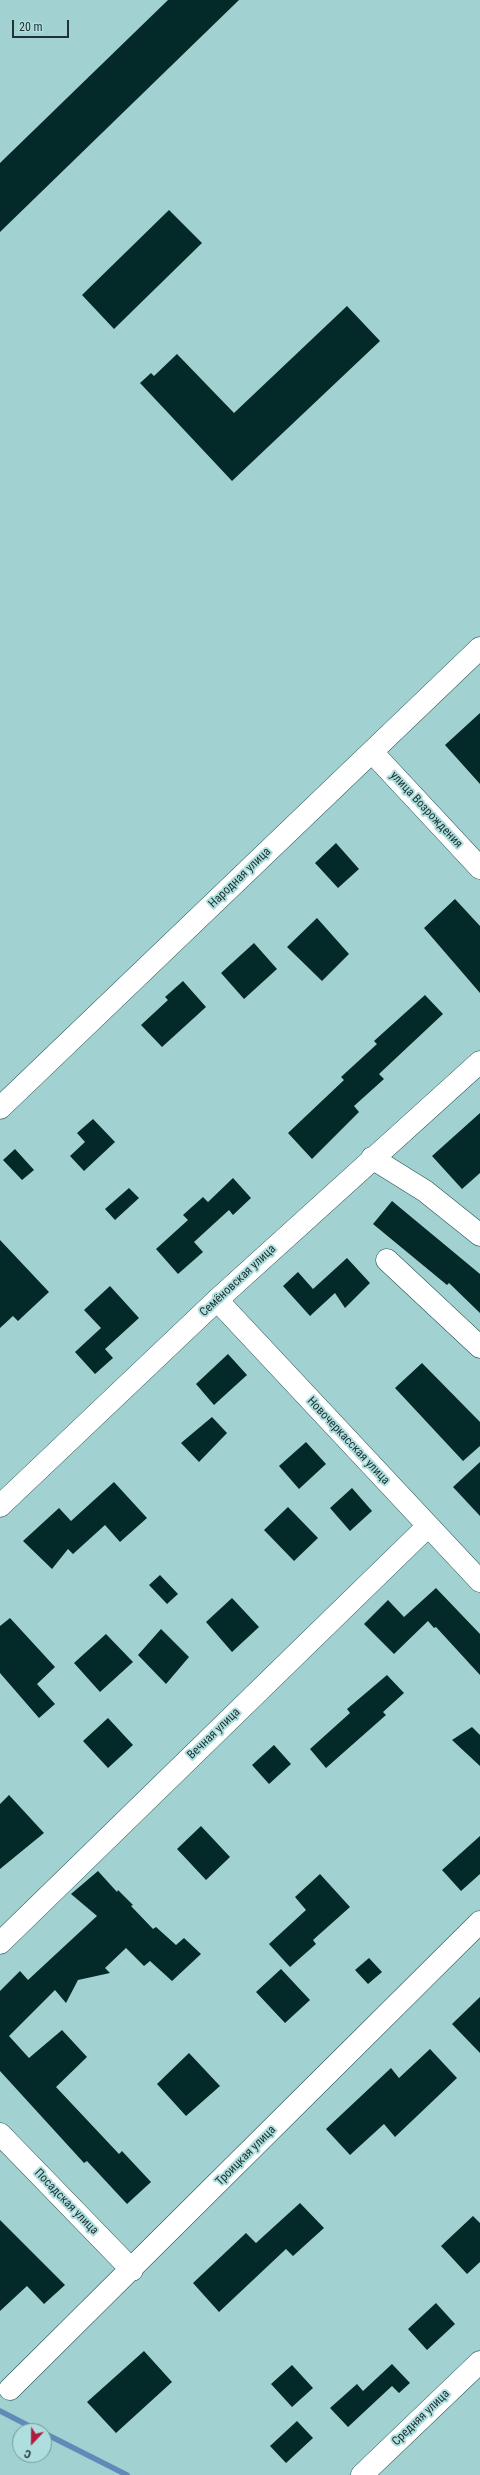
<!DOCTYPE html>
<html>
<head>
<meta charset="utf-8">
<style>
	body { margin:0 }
	#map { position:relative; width:480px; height:2475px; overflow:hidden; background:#a1d2d1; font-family:"Roboto Condensed",sans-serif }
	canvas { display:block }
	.north { position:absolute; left:12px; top:2423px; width:40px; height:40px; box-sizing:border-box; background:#aedfde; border:1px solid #759a9a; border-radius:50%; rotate:202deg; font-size:11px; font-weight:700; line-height:16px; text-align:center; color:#203333 }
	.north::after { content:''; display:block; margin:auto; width:14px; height:18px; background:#af1c3d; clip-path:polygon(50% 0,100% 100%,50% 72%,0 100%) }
	.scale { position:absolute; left:12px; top:20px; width:57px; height:18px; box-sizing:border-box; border:2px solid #203333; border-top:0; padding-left:5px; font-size:12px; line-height:14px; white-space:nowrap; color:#203333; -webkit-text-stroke:3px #aedfde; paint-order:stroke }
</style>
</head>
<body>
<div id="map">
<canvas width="480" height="2475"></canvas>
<div class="north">С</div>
<div class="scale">20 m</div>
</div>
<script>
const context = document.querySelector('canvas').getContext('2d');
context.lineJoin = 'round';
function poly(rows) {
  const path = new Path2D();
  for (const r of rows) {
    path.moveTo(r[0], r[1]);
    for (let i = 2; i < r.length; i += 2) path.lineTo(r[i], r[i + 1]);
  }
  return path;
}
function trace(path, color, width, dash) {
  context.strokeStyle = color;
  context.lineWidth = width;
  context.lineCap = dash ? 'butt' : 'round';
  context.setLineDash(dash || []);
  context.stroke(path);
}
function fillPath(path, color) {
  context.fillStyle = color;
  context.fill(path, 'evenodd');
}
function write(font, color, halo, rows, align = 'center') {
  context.font = font + ' "Roboto Condensed",sans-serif';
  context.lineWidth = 4;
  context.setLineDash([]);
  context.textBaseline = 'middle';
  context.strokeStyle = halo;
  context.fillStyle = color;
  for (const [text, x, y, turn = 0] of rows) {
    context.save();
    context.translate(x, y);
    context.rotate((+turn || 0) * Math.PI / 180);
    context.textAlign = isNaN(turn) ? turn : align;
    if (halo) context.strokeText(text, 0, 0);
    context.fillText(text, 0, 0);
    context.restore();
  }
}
trace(poly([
	[0,2411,39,2431],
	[44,2433,127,2475]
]), '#618ab9', 5.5);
fillPath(poly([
	[168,0,239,0,0,232,0,163],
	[169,210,202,243,114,329,82,295],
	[347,306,380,341,232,481,140,383,151,373,154,376,177,354,234,413],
	[480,713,480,784,445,745],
	[336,843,359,869,338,888,315,863],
	[455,899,480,926,480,993,424,928],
	[317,918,349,954,322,981,287,947],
	[254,943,277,969,244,999,221,973],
	[183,981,206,1007,162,1047,141,1025,168,1000,165,997],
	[425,995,443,1014,379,1074,384,1079,354,1106,359,1112,312,1159,288,1133,344,1080,341,1077,377,1044,374,1041],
	[480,1113,480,1173,462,1189,432,1156],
	[93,1119,115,1142,84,1171,70,1156,85,1142,77,1133],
	[15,1149,34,1170,22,1180,3,1160],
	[233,1178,251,1198,233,1215,229,1210,194,1242,203,1252,178,1274,156,1249,188,1220,183,1215,203,1197,208,1202],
	[129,1188,139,1198,115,1220,105,1209],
	[392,1201,480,1274,480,1313,449,1283,447,1285,373,1224],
	[0,1240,49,1292,18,1321,13,1316,0,1328],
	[347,1258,370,1283,345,1308,335,1293,310,1316,283,1286,298,1272,313,1289],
	[110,1286,139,1318,105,1349,113,1358,95,1374,75,1352,101,1328,84,1310],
	[228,1354,247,1375,214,1405,196,1384],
	[422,1363,480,1422,480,1446,463,1461,395,1388],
	[212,1417,227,1433,199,1462,181,1443],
	[306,1442,326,1464,299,1489,279,1466],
	[480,1462,480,1516,453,1487],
	[114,1482,147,1518,120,1542,105,1525,73,1554,68,1549,52,1569,23,1541,59,1508,71,1521],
	[352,1488,372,1511,350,1531,330,1508],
	[288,1507,318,1538,294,1561,264,1530],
	[160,1575,178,1594,167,1604,149,1585],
	[436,1588,480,1634,480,1675,436,1627,434,1628,428,1621,394,1654,364,1624,388,1600,404,1617],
	[232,1598,259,1627,232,1652,206,1622],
	[10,1618,55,1667,37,1684,55,1704,39,1718,0,1673,0,1626],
	[161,1629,189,1657,166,1684,138,1655],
	[106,1634,133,1662,100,1692,74,1663],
	[387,1675,404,1693,383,1712,386,1715,326,1768,310,1749,350,1713,347,1709],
	[108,1718,133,1745,108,1768,83,1741],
	[472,1727,480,1735,480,1766,452,1740],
	[274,1745,291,1764,269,1784,252,1765],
	[9,1795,44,1833,0,1869,0,1804],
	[201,1826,230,1857,206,1880,177,1849],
	[480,1836,480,1874,461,1891,442,1870],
	[98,1871,117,1892,118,1890,133,1905,131,1906,153,1929,156,1927,176,1945,184,1938,201,1954,172,1981,150,1961,144,1966,126,1948,105,1968,110,1973,78,1980,66,2003,55,1990,9,2036,29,2058,62,2030,87,2057,56,2087,119,2154,122,2151,151,2182,127,2204,87,2161,84,2163,0,2071,0,1991,20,1971,28,1980,97,1916,71,1894],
	[320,1874,350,1907,313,1940,316,1944,290,1967,269,1944,306,1910,295,1897],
	[369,1958,382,1972,368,1984,355,1970],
	[281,1969,310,2000,285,2023,256,1992],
	[480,1997,480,2053,452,2024],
	[430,2049,457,2078,395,2137,384,2124,350,2155,326,2129,391,2068,399,2078],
	[189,2053,220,2086,186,2116,157,2084],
	[300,2203,324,2228,293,2256,286,2249,219,2312,193,2283,246,2233,256,2243],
	[473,2216,480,2223,480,2262,467,2274,441,2246],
	[0,2220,65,2285,44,2304,27,2286,0,2311],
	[436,2303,455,2324,427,2350,408,2329],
	[144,2351,172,2382,116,2433,87,2402],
	[392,2364,410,2383,399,2393,392,2386,348,2427,330,2408,357,2384,363,2391],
	[292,2365,313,2388,292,2407,271,2384],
	[297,2421,313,2438,286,2463,270,2446]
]), '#042929');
const minor = poly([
	[372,752,480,868],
	[0,1108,480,648],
	[372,1158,425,1191,480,1235],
	[387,1260,480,1347],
	[217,1300,480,1581],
	[0,1506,217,1300,480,1062],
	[0,1943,428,1526],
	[0,2134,132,2270],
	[10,2389,480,1922],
	[362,2475,480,2362]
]);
trace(minor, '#235151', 23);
trace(minor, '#fff', 22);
write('12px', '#203333', '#aedfde', [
	["улица Возрождения",426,810,47],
	["Народная улица",240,878,-44],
	["Семёновская улица",238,1281,-43],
	["Новочеркасская улица",348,1441,47],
	["Вечная улица",214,1734,-44],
	["Троицкая улица",246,2156,-45],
	["Посадская улица",66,2202,46],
	["Средняя улица",421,2418,-44]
]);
</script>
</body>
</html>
